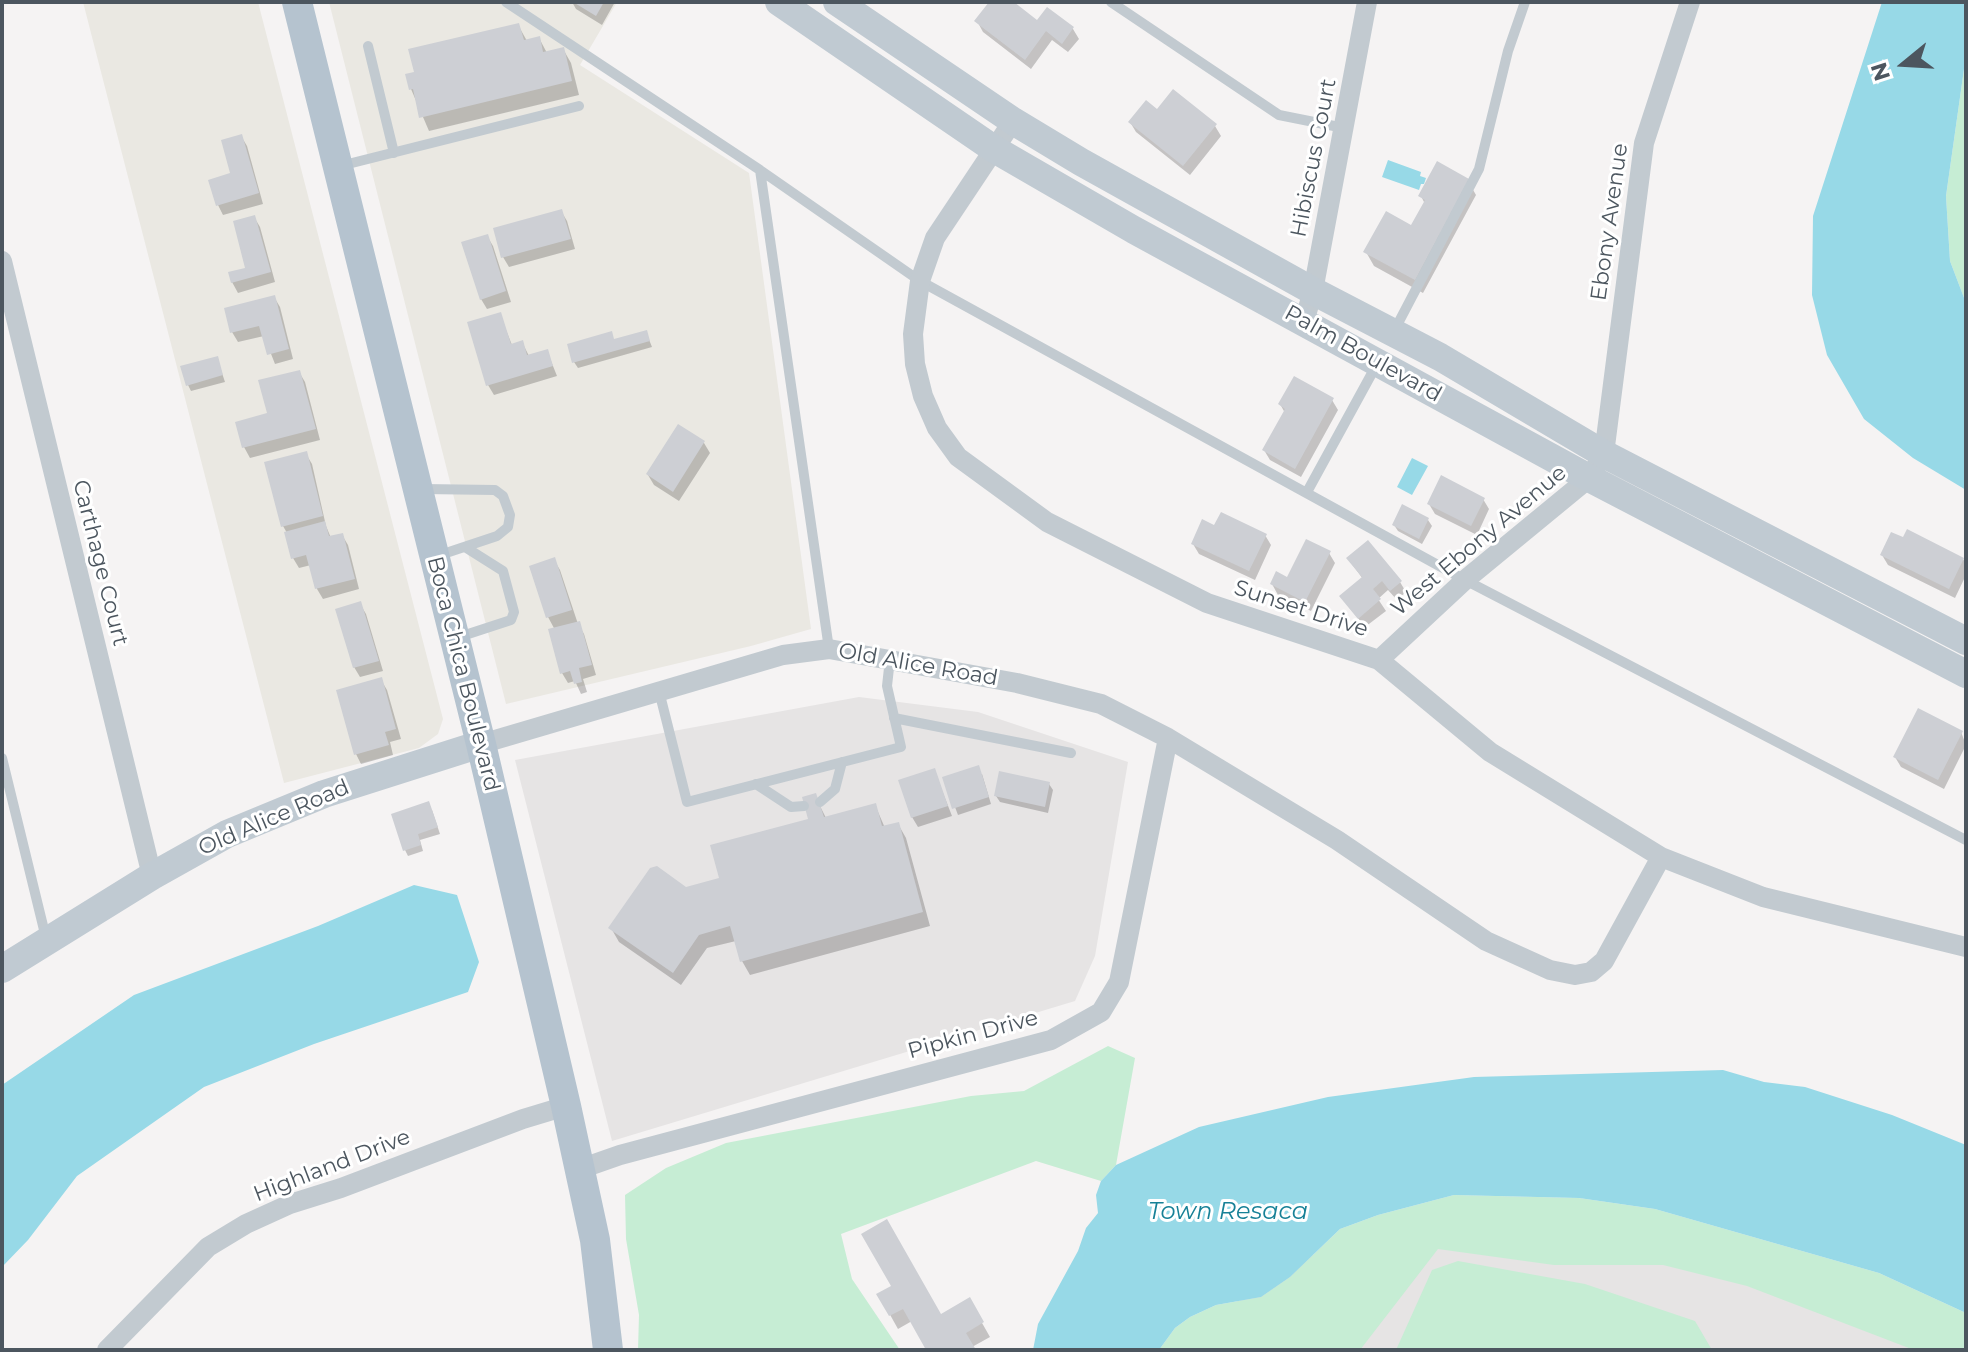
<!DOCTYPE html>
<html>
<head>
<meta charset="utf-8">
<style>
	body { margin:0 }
	#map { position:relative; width:1968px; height:1352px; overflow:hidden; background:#f5f3f3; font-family:Montserrat,sans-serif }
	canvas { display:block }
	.frame { position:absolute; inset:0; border:4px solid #4c565f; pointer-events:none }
	.north { position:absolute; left:1864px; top:24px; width:80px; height:80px; -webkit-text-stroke:6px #fff; paint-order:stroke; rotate:252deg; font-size:22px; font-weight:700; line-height:32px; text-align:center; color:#4c565f }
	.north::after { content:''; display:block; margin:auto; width:28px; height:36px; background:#4c565f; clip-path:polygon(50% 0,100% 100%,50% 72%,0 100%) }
</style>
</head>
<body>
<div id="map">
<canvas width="1968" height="1352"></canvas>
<div class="frame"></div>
<div class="north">N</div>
</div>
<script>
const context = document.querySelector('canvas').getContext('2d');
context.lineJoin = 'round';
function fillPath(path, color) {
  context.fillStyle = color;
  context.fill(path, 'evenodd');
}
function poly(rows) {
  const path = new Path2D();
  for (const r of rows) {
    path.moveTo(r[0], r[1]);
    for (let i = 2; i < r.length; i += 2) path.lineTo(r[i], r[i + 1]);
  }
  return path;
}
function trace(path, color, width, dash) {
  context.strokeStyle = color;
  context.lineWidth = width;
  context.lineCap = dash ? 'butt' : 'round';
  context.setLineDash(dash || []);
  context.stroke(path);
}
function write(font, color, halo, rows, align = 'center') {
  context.font = font + ' Montserrat,sans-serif';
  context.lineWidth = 6;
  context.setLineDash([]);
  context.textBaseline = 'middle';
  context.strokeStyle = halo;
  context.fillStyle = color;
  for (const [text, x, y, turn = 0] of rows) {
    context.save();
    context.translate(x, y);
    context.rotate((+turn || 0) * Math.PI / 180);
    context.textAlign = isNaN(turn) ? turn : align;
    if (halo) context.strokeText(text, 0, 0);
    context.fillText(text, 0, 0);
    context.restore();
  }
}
fillPath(poly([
	[83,2,258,2,443,719,438,734,419,748,284,783],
	[329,2,617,2,580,65,749,173,811,629,751,646,506,704]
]), '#eae8e2');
fillPath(poly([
	[859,697,978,712,1128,762,1095,956,1075,1001,612,1141,515,760],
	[1378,1215,1966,1313,1966,1350,1159,1350]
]), '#e6e4e4');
fillPath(poly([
	[1966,55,1966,303,1950,261,1946,196],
	[1108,1046,1135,1058,1116,1165,1101,1181,1036,1161,841,1234,852,1279,900,1350,638,1350,639,1315,626,1239,625,1195,666,1168,726,1143,971,1096,1024,1091],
	[1454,1195,1579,1198,1655,1209,1879,1273,1966,1313,1966,1350,1914,1350,1747,1286,1663,1265,1554,1265,1438,1249,1360,1350,1159,1350,1175,1328,1190,1317,1216,1305,1261,1297,1290,1277,1340,1229,1378,1215],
	[1458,1261,1585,1284,1695,1321,1712,1350,1396,1350,1432,1270]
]), '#c6edd4');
fillPath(poly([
	[1882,2,1966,2,1966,55,1946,196,1950,261,1966,303,1966,490,1913,458,1864,419,1827,355,1812,295,1813,216],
	[1388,160,1421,172,1420,176,1426,178,1424,184,1421,184,1419,190,1382,177],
	[1412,458,1428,466,1412,495,1397,487],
	[414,885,457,895,479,962,468,992,314,1044,204,1087,77,1176,28,1240,2,1267,2,1085,134,995,318,926],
	[1723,1070,1764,1082,1805,1087,1892,1115,1966,1145,1966,1313,1879,1273,1655,1209,1579,1198,1454,1195,1378,1215,1340,1229,1290,1277,1261,1297,1216,1305,1190,1317,1175,1328,1159,1350,1033,1350,1038,1324,1078,1251,1086,1228,1098,1213,1096,1195,1101,1181,1116,1165,1199,1127,1328,1097,1474,1077]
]), '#97d9e7');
fillPath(poly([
	[572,2,615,2,602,25,576,9],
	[991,2,1011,2,1037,22,1047,9,1073,29,1079,39,1068,52,1052,40,1031,69,983,32,977,21],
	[518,25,527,41,539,38,547,53,563,49,571,63,579,95,429,131,411,89],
	[1130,122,1215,126,1221,136,1190,175,1136,132],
	[241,136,247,146,263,204,223,215,218,205,233,175],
	[1468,181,1476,195,1423,293,1374,266,1366,252,1412,228,1425,204,1421,196],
	[561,211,567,221,575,249,509,267,503,257],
	[254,217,260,227,275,282,238,293,232,282,248,269],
	[487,236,493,246,511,302,487,309,481,299],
	[274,297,280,307,293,359,275,364,264,336,238,342,232,332],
	[500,315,512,345,522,342,529,356,547,351,557,376,494,395,488,385],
	[646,332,652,347,578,368,574,362,615,341],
	[217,358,225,382,191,391,188,385],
	[299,372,305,382,320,440,250,458,244,447],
	[1332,400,1338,410,1301,477,1270,460,1264,450,1285,413,1280,404],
	[678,427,704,443,710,453,679,501,654,485,648,475],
	[306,454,312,464,326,526,331,538,342,535,348,545,359,589,323,599,317,589,311,565,299,568,293,558,287,533,283,526],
	[1483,499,1489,509,1477,535,1435,514,1429,504],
	[1428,520,1432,526,1422,544,1398,531,1394,525],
	[1215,527,1265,535,1271,545,1255,580,1199,554,1193,544],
	[1329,553,1335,563,1311,611,1278,595,1272,584,1288,579],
	[1882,555,1963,559,1966,564,1966,575,1955,598,1888,565],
	[1348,559,1400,582,1406,592,1397,600,1388,590,1378,599,1386,611,1365,627,1348,606,1363,579],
	[554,560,560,570,578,624,584,634,596,675,583,679,587,692,581,694,575,681,568,683,562,673,555,630,548,617,532,567],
	[360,604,366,614,383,671,360,677,354,667],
	[381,680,387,690,401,739,390,742,393,755,361,764,356,754],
	[1961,732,1966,745,1944,789,1901,767,1895,757],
	[934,770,952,816,918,827,912,817],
	[982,774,991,804,958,815,944,778],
	[1049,784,1053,790,1048,813,1000,802,996,796],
	[815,796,826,818,875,805,885,828,898,824,906,838,930,926,750,975,742,961,736,941,707,948,681,985,619,942,611,928,686,889,721,879,810,820],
	[432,810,440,834,420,840,423,851,408,856,405,850],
	[893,1287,941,1316,969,1300,990,1337,972,1347,973,1350,929,1350,912,1321,898,1329,879,1295]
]), '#0003');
fillPath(poly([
	[573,2,604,2,596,16],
	[989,2,1014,2,1037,20,1047,7,1074,27,1062,44,1046,31,1025,60,974,21],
	[519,23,524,40,540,36,543,52,564,47,572,81,419,118,413,89,409,90,405,74,414,72,408,49],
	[1173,89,1217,124,1183,166,1128,122,1146,100,1157,109],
	[242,134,259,193,216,206,208,180,230,173,221,140],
	[1437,161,1469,179,1415,280,1363,252,1386,211,1411,225,1425,200,1418,196],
	[562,209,571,239,501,258,493,228],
	[255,215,271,272,231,283,228,272,245,268,233,221],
	[488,234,506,291,480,300,461,242],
	[275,295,289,349,267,355,259,326,230,333,224,308],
	[501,312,511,344,523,340,527,355,548,349,553,366,486,386,467,322],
	[647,330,650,341,572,363,567,344,612,331,614,339],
	[218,356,223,375,186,386,180,366],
	[300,370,316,429,242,448,235,422,267,413,258,380],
	[1294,376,1334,398,1295,469,1262,450,1285,409,1278,404],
	[678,424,705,441,673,492,646,474],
	[307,451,323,516,281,527,264,462],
	[1441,475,1485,498,1471,526,1427,504],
	[1402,504,1429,518,1419,539,1392,525],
	[1221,512,1267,534,1249,571,1191,544,1202,519,1214,525],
	[325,521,329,536,343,533,355,579,315,589,306,555,291,559,284,532],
	[1907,529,1964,558,1949,589,1880,555,1891,532,1903,537],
	[1306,539,1331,551,1305,602,1270,584,1276,571,1287,577],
	[1368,540,1402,581,1390,591,1382,581,1373,589,1381,599,1358,619,1339,596,1362,577,1346,558],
	[555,557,572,610,546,618,529,566],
	[361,601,379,661,353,668,335,609],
	[580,621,592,665,579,668,582,682,574,684,570,671,560,674,548,629],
	[382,677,396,729,385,732,389,745,354,755,336,690],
	[1918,708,1963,731,1938,780,1893,757],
	[979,765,989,797,952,809,942,777],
	[935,768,948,806,911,818,898,780],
	[999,771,1050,782,1045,807,994,796],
	[816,793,824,817,876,803,882,826,899,822,923,912,740,962,730,926,699,935,673,973,608,928,650,868,657,866,686,887,719,878,710,845,808,819,802,797],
	[429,801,438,827,418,834,421,845,403,851,391,814],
	[887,1219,941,1314,970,1297,984,1322,966,1333,976,1350,926,1350,903,1309,889,1316,876,1294,891,1286,861,1234]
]), '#cdcfd4');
trace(poly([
	[506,2,760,170,920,281,1465,580,1966,840],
	[1111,2,1279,115,1344,128],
	[368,46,394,153],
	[340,166,579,106],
	[760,170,829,649],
	[1393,333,1479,169,1508,51,1525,2],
	[423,489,495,490,503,496,510,515,508,527,497,536,437,556],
	[1307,492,1377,364],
	[459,637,511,620,514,612,503,571,465,547],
	[659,691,687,802,901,747,887,686,890,659],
	[894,718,1071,753],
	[2,758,46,938],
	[756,784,791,807,804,806],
	[820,802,835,789,842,762]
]), '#c2cad0', 10);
trace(poly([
	[1013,121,935,238,920,281,913,334,915,364,923,396,937,428,958,457,1047,522,1207,603,1379,660,1490,752,1661,857,1763,897,1966,947],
	[2,261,152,876],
	[1304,322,1313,291,1367,2],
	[1379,660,1465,580,1589,478,1604,454,1644,143,1690,2],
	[481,744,783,655,829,649,1017,683,1101,704,1168,738,1337,840,1486,941,1550,970,1575,975,1591,972,1604,961,1661,857],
	[580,1169,620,1155,1051,1040,1101,1012,1119,982,1168,738],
	[107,1350,208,1247,246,1224,290,1204,341,1188,523,1119,566,1106]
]), '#c2cad0', 20);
trace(poly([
	[779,2,994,149,1134,230,1589,478,1966,674],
	[837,2,1013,121,1081,162,1313,291,1440,357,1604,454,1966,641],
	[2,969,152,876,227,834,324,794,481,744]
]), '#c0cad2', 28);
trace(poly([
	[297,2,481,744,566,1106,595,1240,608,1350]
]), '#b5c3cf', 30);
write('22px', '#4c565f', '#fff', [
	["Hibiscus Court",1314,158,-79],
	["Ebony Avenue",1610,222,-82],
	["Palm Boulevard",1363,354,29],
	["West Ebony Avenue",1479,541,-40],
	["Carthage Court",100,563,76],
	["Sunset Drive",1301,609,18],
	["Old Alice Road",918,665,10],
	["Boca Chica Boulevard",463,674,76],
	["Old Alice Road",274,818,-23],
	["Pipkin Drive",973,1035,-15],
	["Highland Drive",332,1166,-21]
]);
write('italic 24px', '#178197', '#fff', [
	["Town Resaca",1228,1212]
]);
</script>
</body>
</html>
